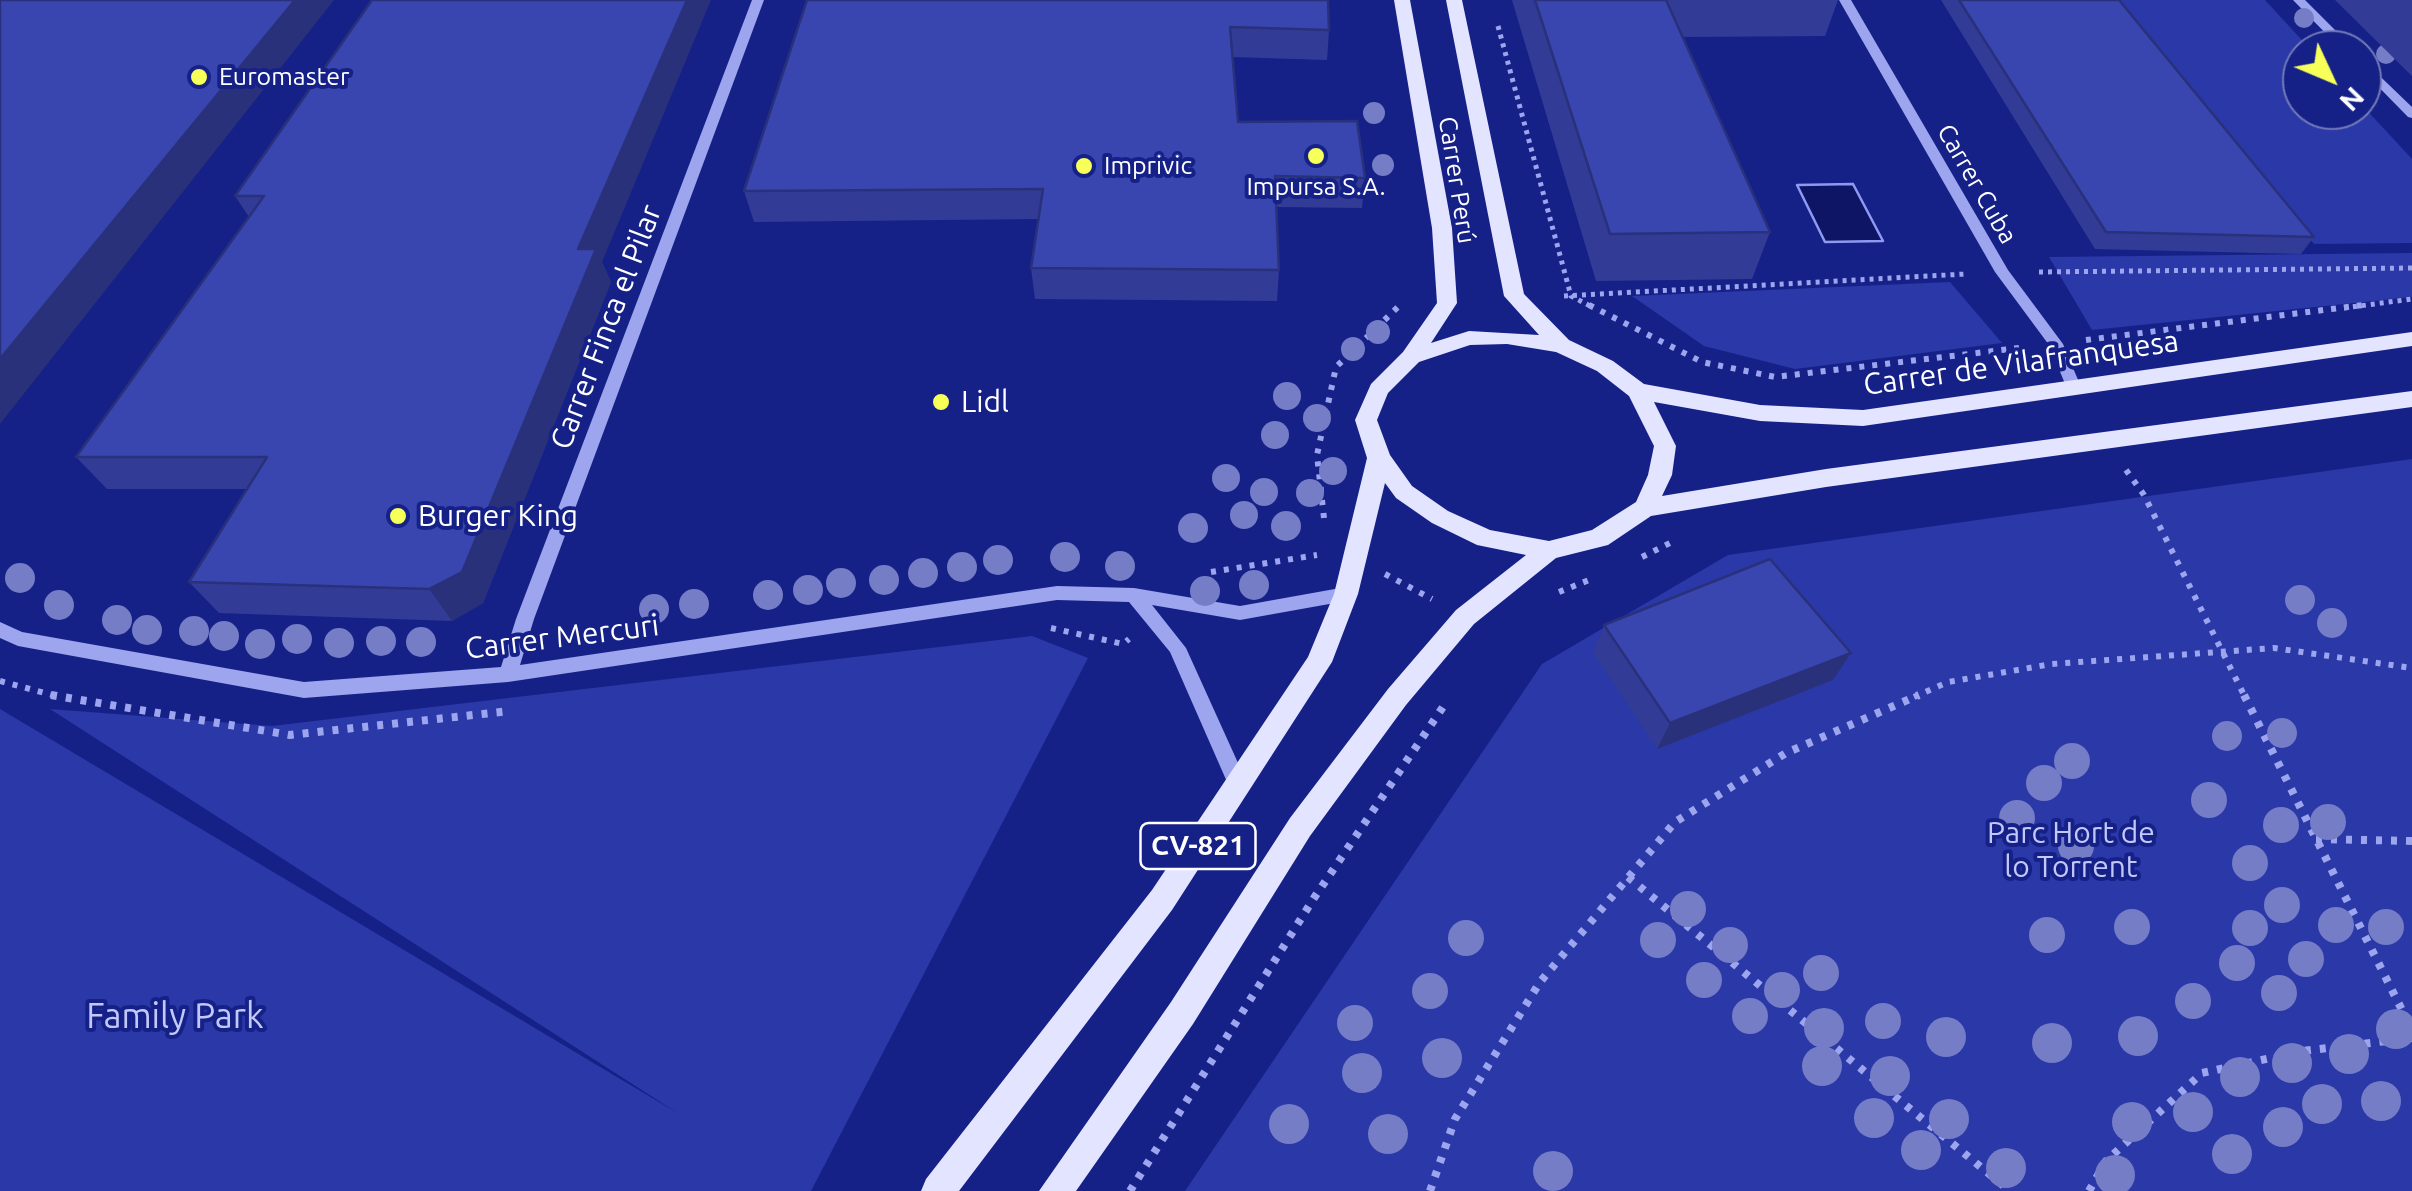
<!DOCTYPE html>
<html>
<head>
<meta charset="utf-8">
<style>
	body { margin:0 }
	#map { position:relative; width:2412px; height:1191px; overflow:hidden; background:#162188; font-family:Ubuntu,sans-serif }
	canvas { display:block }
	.north { position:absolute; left:2282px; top:30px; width:100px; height:100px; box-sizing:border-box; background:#162188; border:2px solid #737ab8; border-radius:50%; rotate:134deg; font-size:28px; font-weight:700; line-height:40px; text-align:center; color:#fff }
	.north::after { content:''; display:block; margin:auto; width:35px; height:45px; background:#f7ff59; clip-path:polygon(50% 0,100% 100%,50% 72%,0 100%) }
</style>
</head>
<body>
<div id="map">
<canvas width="2412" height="1191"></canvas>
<div class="north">N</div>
</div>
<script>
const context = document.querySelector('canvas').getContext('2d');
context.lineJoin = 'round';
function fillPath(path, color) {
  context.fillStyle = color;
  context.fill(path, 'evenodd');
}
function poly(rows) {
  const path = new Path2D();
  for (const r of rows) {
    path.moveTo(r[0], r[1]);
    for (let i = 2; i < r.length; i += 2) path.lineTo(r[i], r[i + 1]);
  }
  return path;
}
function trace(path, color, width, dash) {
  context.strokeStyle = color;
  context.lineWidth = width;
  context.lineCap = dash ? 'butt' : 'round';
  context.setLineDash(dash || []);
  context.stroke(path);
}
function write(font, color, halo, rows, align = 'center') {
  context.font = font + ' Ubuntu,sans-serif';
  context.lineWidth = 8;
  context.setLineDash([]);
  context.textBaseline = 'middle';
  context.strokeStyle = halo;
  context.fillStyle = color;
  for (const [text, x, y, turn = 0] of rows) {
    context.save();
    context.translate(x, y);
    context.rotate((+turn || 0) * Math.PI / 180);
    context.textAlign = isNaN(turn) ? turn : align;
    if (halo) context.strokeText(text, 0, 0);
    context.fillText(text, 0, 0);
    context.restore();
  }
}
fillPath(poly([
	[2115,0,2265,0,2311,50,2302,50,2302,110,2362,110,2362,105,2412,159,2412,243,2314,244],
	[2412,253,2412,297,2092,330,2049,257],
	[1950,282,2002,343,1795,369,1704,346,1632,296],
	[2412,459,2412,1191,1185,1191,1542,664,1728,555],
	[1032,636,1088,658,811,1191,0,1191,0,709,679,1114,50,709,272,726]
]), '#2b38a8');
const water = poly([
	[1853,184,1883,241,1825,242,1797,185,1853,184]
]);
fillPath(water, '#0e1565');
trace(water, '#8e9af1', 2.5);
trace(poly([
	[1498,26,1571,296,1594,308],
	[2039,272,2412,268],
	[1564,296,1966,274],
	[2344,308,2412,299]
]), '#9ca5ee', 5, [4, 5]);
trace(poly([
	[1589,305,1702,362,1775,377,2019,348],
	[2086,340,2363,305],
	[2126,470,2144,495,2245,697],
	[1324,518,1317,455,1336,367,1400,305],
	[1642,557,1676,540],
	[1211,572,1317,555],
	[1385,574,1432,599],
	[1559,592,1589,580],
	[1051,628,1123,644,1129,639],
	[0,681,60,697],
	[1914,697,1948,682,2052,664,2274,648,2412,668]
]), '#9ca5ee', 6, [5, 8]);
trace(poly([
	[51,695,290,735,510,711],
	[2244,695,2412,1030],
	[2316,839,2412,841],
	[1628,877,2010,1191],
	[1130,1191,1314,898,1445,704],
	[1430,1191,1455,1119,1540,982,1675,822,1786,753,1919,695],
	[2089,1191,2106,1161,2202,1073,2303,1051,2412,1038]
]), '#9ca5ee', 8, [6, 9]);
fillPath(poly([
	[752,0,764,0,534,619,520,665,1057,586,1134,588,1240,606,1346,587,1352,589,1355,594,1352,599,1346,601,1240,620,1152,605,1186,648,1248,785,1245,791,1238,793,1231,791,1170,652,1129,602,1057,600,508,682,304,698,18,646,0,638,0,622,22,632,304,682,501,667,516,619,752,0],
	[1839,0,1851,0,2008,270,2063,344,2081,387,2078,391,2068,391,2049,345,1995,272,1839,0],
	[2293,0,2305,0,2355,50,2342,50,2293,0],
	[2362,59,2412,107,2412,118,2408,117,2362,70,2362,59]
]), '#9ca5ee');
fillPath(poly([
	[1394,0,1410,0,1452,228,1457,303,1431,343,1469,331,1539,335,1504,296,1446,0,1462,0,1524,294,1569,340,1613,361,1644,384,1760,405,1863,410,2412,332,2412,346,1863,426,1760,421,1654,402,1676,446,1672,475,1662,496,1826,469,2412,391,2412,407,1826,487,1651,516,1608,545,1556,558,1474,624,1406,705,1310,836,1193,1024,1076,1191,1039,1191,1171,1002,1290,818,1388,689,1456,610,1526,555,1477,545,1432,523,1396,498,1385,483,1358,594,1332,662,1172,910,959,1191,921,1191,926,1179,1152,890,1308,657,1334,594,1367,458,1355,420,1371,384,1403,352,1437,303,1432,228,1394,0],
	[1507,344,1556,352,1597,371,1629,396,1654,446,1648,475,1636,502,1592,530,1549,541,1490,530,1448,511,1412,486,1390,455,1377,420,1388,393,1419,362,1470,345,1507,344]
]), '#e3e4ff');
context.fillStyle = '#757dc7';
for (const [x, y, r] of [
	[2304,18,10],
	[2386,54,10],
	[1374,113,11],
	[1383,165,11],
	[1378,332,12],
	[1353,349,12],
	[1287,396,14],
	[1317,418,14],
	[1275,435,14],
	[1333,471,14],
	[1226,478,14],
	[1264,492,14],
	[1310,493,14],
	[1244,515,14],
	[1286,526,15],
	[1193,528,15],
	[1065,557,15],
	[998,560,15],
	[1120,566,15],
	[962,567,15],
	[923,573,15],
	[20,578,15],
	[884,580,15],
	[841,583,15],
	[1254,585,15],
	[808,590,15],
	[1205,591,15],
	[768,595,15],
	[2300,600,15],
	[694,604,15],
	[59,605,15],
	[654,609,15],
	[117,620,15],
	[2332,623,15],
	[147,630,15],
	[194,631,15],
	[224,636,15],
	[297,639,15],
	[381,641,15],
	[421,642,15],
	[339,643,15],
	[260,644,15],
	[2282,733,15],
	[2227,736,15],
	[2072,761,18],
	[2044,783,18],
	[2209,800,18],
	[2017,818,18],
	[2328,822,18],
	[2281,825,18],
	[2076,846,18],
	[2250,863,18],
	[2282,905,18],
	[1688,909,18],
	[2336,925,18],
	[2132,927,18],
	[2386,927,18],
	[2250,928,18],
	[2047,935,18],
	[1466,938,18],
	[1658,940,18],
	[1730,945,18],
	[2306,959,18],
	[2237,963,18],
	[1821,973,18],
	[1704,980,18],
	[1782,990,18],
	[1430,991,18],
	[2279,993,18],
	[2193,1001,18],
	[1750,1016,18],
	[1883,1021,18],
	[1355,1023,18],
	[1824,1028,20],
	[2396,1029,20],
	[2138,1036,20],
	[1946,1037,20],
	[2052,1043,20],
	[2349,1054,20],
	[1442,1058,20],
	[2292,1063,20],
	[1822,1066,20],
	[1362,1073,20],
	[1890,1076,20],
	[2240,1077,20],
	[2381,1101,20],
	[2322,1104,20],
	[2193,1112,20],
	[1874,1118,20],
	[1949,1119,20],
	[2132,1122,20],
	[1289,1124,20],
	[2283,1127,20],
	[1388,1134,20],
	[1921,1150,20],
	[2232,1154,20],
	[2006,1168,20],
	[1553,1171,20],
	[2115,1175,20]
]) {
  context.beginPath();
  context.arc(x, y, r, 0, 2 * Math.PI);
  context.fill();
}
fillPath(poly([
	[372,0,602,262,611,282,483,603,452,621,219,613,189,582,247,489,107,489,76,457,249,217,235,196],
	[807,0,1329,30,1327,60,1233,57,1238,122,1365,178,1362,208,1277,207,1279,270,1277,301,1035,299,1031,268,1038,219,754,222,744,191],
	[1512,0,1838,0,1825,36,1683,37,1770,232,1752,279,1596,281],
	[1941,0,2119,0,2314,237,2301,254,2095,249],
	[2335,0,2412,0,2412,76],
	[1604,625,1833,680,1657,749,1593,653]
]), '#323c97');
fillPath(poly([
	[295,0,334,0,0,424,0,359],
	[687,0,711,0,602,262,611,282,483,603,452,621,429,589],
	[1851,653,1833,680,1657,749,1670,723]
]), '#29317b');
const building = poly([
	[0,0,295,0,0,359,0,0],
	[372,0,687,0,578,249,596,249,462,572,429,589,189,582,267,457,76,457,264,196,235,196,372,0],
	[807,0,1328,0,1329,30,1230,27,1238,122,1357,121,1365,178,1275,176,1279,270,1031,268,1043,189,744,191,807,0],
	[1535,0,1666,0,1770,232,1610,234,1535,0],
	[1959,0,2119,0,2314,237,2106,232,1959,0],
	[1770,559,1851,653,1670,723,1604,625,1770,559]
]);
fillPath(building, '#3a46b0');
trace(building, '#29317b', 2.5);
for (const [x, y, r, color] of [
	[199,77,10,"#f7ff59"],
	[1316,156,10,"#f7ff59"],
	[1084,166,10,"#f7ff59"],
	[941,402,10,"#f7ff59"],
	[398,516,10,"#f7ff59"]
]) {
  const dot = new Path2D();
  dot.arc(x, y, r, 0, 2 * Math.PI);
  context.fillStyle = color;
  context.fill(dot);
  trace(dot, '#162188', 4);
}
write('25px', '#fff', '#162188', [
	["Euromaster",219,77],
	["Imprivic",1104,166],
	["Impursa S.A.",1316,187,"center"]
], 'left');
write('25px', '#fff', '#162188', [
	["Carrer Perú",1457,180,81],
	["Carrer Cuba",1977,184,60]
]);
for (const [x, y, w] of [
	[1198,846,115]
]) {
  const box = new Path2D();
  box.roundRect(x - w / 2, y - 23, w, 46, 8);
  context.fillStyle = '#162188';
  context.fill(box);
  trace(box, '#fff', 2.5);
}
write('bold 28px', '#fff', null, [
	["CV-821",1198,846]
]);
write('30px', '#fff', '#162188', [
	["Carrer Finca el Pilar",606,327,-69],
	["Carrer de Vilafranquesa",2021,363,-8],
	["Carrer Mercuri",562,637,-7]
]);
write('30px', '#fff', '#162188', [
	["Lidl",961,402],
	["Burger King",418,516]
], 'left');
write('30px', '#c2c8fa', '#162188', [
	["Parc Hort de",2071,833],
	["lo Torrent",2071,867]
]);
write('35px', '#c2c8fa', '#162188', [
	["Family Park",175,1016]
]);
</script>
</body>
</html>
